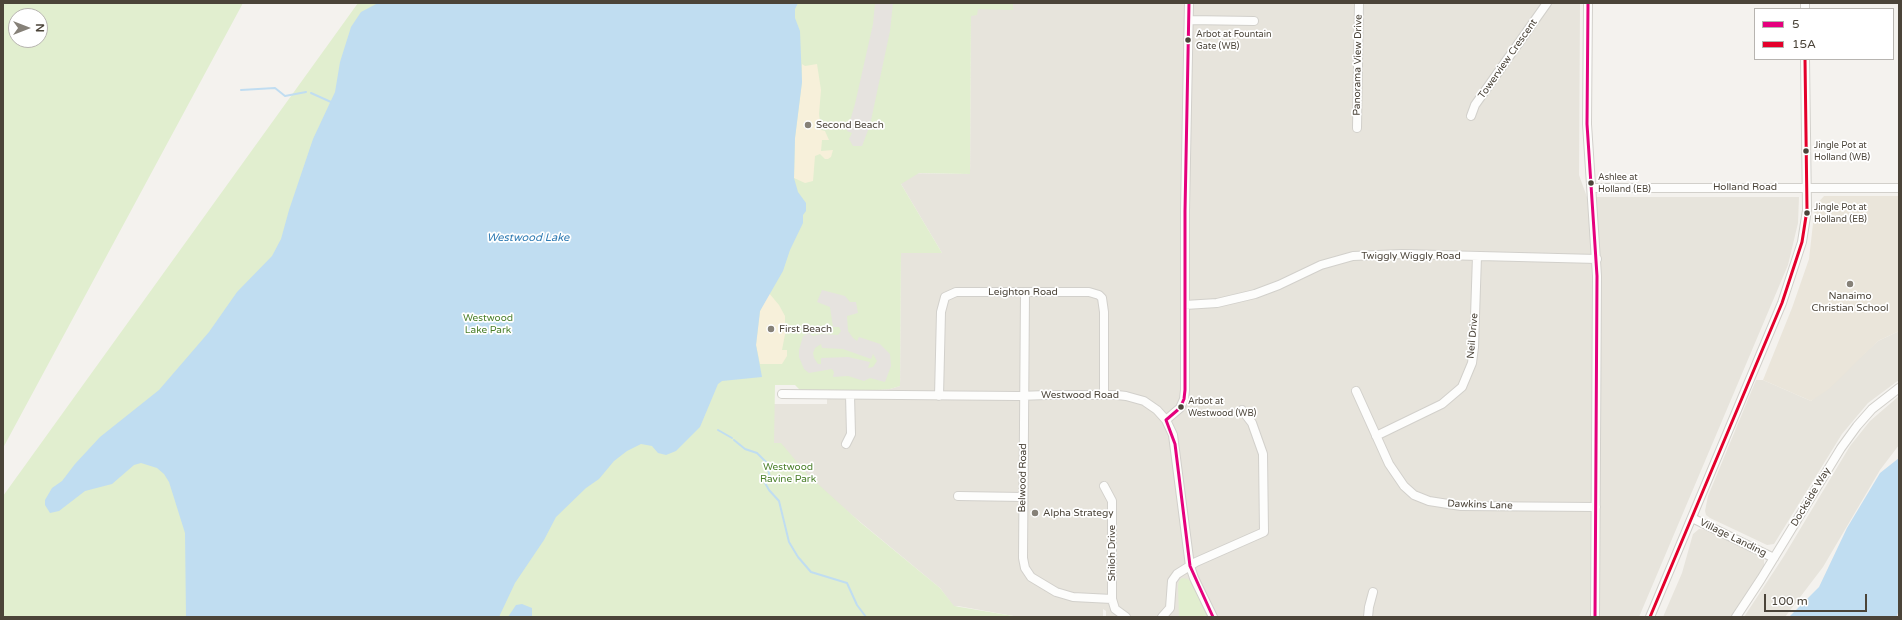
<!DOCTYPE html>
<html>
<head>
<meta charset="utf-8">
<style>
	body { margin:0 }
	#map { position:relative; width:1902px; height:620px; overflow:hidden; background:#f4f2ee; font-family:"Varela Round",sans-serif }
	canvas { display:block }
	.frame { position:absolute; inset:0; border:4px solid #4b4439; pointer-events:none }
	.legend { position:absolute; left:1754px; top:8px; width:140px; height:52px; box-sizing:border-box; background:#fff; border:1px solid #b7b4b0; margin:0; padding:5px 7px; list-style:none; font-size:12px; color:#4b4439 }
	.legend li { display:flex; align-items:center; gap:8px; height:20px }
	.legend b { width:20px; border:1px solid #b7b4b0 }
	.north { position:absolute; left:8px; top:8px; width:40px; height:40px; box-sizing:border-box; background:#fff; border:1px solid #b7b4b0; border-radius:50%; rotate:90deg; font-size:11px; font-weight:700; line-height:16px; text-align:center; color:#4b4439 }
	.north::after { content:''; display:block; margin:auto; width:14px; height:18px; background:#868178; clip-path:polygon(50% 0,100% 100%,50% 72%,0 100%) }
	.scale { position:absolute; left:1764px; top:594px; width:103px; height:18px; box-sizing:border-box; border:2px solid #4b4439; border-top:0; padding-left:5px; font-size:12px; line-height:14px; white-space:nowrap; color:#4b4439; -webkit-text-stroke:3px #fff; paint-order:stroke }
</style>
</head>
<body>
<div id="map">
<canvas width="1902" height="620"></canvas>
<div class="frame"></div>
<ul class="legend">
<li><b style="height:5px;background:#e5007d"></b>5</li>
<li><b style="height:5px;background:#e4002b"></b>15A</li>
</ul>
<div class="north">N</div>
<div class="scale">100 m</div>
</div>
<script>
const context = document.querySelector('canvas').getContext('2d');
context.lineJoin = 'round';
function fillPath(path, color) {
  context.fillStyle = color;
  context.fill(path, 'evenodd');
}
function poly(rows) {
  const path = new Path2D();
  for (const r of rows) {
    path.moveTo(r[0], r[1]);
    for (let i = 2; i < r.length; i += 2) path.lineTo(r[i], r[i + 1]);
  }
  return path;
}
function trace(path, color, width, dash) {
  context.strokeStyle = color;
  context.lineWidth = width;
  context.lineCap = dash ? 'butt' : 'round';
  context.setLineDash(dash || []);
  context.stroke(path);
}
function write(font, color, halo, rows, align = 'center') {
  context.font = font + ' "Varela Round",sans-serif';
  context.lineWidth = 3.5;
  context.setLineDash([]);
  context.textBaseline = 'middle';
  context.strokeStyle = halo;
  context.fillStyle = color;
  for (const [text, x, y, turn = 0] of rows) {
    context.save();
    context.translate(x, y);
    context.rotate((+turn || 0) * Math.PI / 180);
    context.textAlign = isNaN(turn) ? turn : align;
    if (halo) context.strokeText(text, 0, 0);
    context.fillText(text, 0, 0);
    context.restore();
  }
}
fillPath(poly([
	[978,3,1580,3,1579,175,1587,197,1799,197,1798,223,1788,265,1639,617,1106,617,1106,611,1103,609,1103,617,1019,617,958,606,954,607,940,588,818,487,774,444,774,404,827,404,827,390,890,389,900,386,901,253,942,253,901,184,901,173,970,174,971,15],
	[1899,331,1899,380,1868,403,1842,434,1774,544,1767,545,1710,518,1706,515,1705,511,1708,496,1756,380,1763,380,1811,401,1878,341],
	[1899,396,1899,445,1880,470,1823,567,1785,617,1744,617,1784,556,1850,446,1870,421],
	[1699,529,1706,530,1758,555,1764,559,1764,568,1731,617,1663,617,1682,573,1693,534]
]), '#e7e4dc');
fillPath(poly([
	[1824,196,1899,196,1899,331,1878,341,1829,389,1811,401,1763,380,1792,308,1809,259,1815,206]
]), '#eae5da');
fillPath(poly([
	[3,3,243,3,3,448],
	[16,16,40,16,40,40,16,40],
	[358,3,1013,3,1013,10,978,9,977,15,971,16,970,174,919,173,901,184,942,253,901,253,900,386,890,389,876,390,800,390,795,385,775,385,774,443,781,443,808,475,861,523,940,588,954,606,1019,617,3,617,3,496],
	[1182,578,1188,579,1190,581,1209,617,1179,617,1178,586,1179,581]
]), '#e1eecf');
fillPath(poly([
	[802,64,805,66,817,64,821,90,819,114,821,130,825,131,829,140,822,140,821,151,833,150,831,157,828,159,825,159,820,154,815,156,813,181,805,183,794,178,795,138,802,82],
	[769,293,779,305,785,316,785,324,787,324,782,350,787,350,787,356,782,364,760,364,756,345,760,311]
]), '#f7f0da');
fillPath(poly([
	[875,3,893,3,890,31,870,125,862,146,853,146,849,139,852,133,847,131,855,104,873,24],
	[822,290,845,296,850,302,856,302,858,313,847,316,848,331,853,338,857,341,859,337,880,344,890,354,891,366,885,382,870,378,864,381,848,376,833,377,834,372,832,369,809,373,804,369,799,357,799,350,803,336,809,333,813,336,821,334,838,335,841,331,839,327,833,327,830,307,817,302],
	[821,344,822,348,843,349,871,359,873,354,877,361,873,367,868,368,870,362,848,357,821,358,821,364,818,364,814,358,813,353,815,348]
]), '#e6e3df');
fillPath(poly([
	[378,3,798,3,795,9,795,18,800,31,802,82,795,138,794,178,798,192,806,203,806,211,803,215,803,223,790,250,783,271,760,311,756,345,762,377,722,381,718,384,700,427,676,451,666,455,658,453,652,446,641,444,627,451,614,461,599,479,586,488,556,517,544,540,515,583,499,617,186,617,185,533,169,482,164,474,157,468,141,463,134,465,112,484,85,491,59,511,50,513,45,505,45,500,52,488,62,481,75,464,100,437,159,390,209,332,237,292,272,256,281,239,289,210,313,139,335,92,340,62,351,27,361,12],
	[1899,458,1899,609,1897,616,1789,617,1819,587,1847,528,1880,473],
	[522,604,532,608,532,617,508,617,516,605]
]), '#c0ddf1');
trace(poly([
	[241,90,275,88,285,96,306,92],
	[311,93,331,102],
	[718,430,732,438],
	[734,440,745,449,757,453,766,462,770,477,765,483,769,490,779,501,789,542,798,557,811,572,847,583,857,605,866,617]
]), '#c0ddf1', 2);
const minor = poly([
	[1588,3,1587,124,1597,276,1595,617],
	[1805,3,1805,9],
	[1189,20,1254,21],
	[1471,116,1475,105,1547,3],
	[1357,128,1359,3],
	[1592,188,1899,188],
	[1025,292,1023,558,1025,568,1031,577,1056,592,1073,597,1112,599],
	[1185,305,1217,303,1255,294,1279,285,1321,265,1353,256,1402,254,1597,259],
	[1356,391,1389,464,1404,486,1414,495,1429,501,1461,506,1596,507],
	[782,394,1018,396,1047,395,1117,395,1126,396,1144,401,1157,410,1166,420,1173,435,1190,566,1194,578,1213,617],
	[939,396,941,312,945,297,956,292,1089,292,1099,295,1102,298,1104,312,1104,395],
	[1166,420,1180,408,1184,399,1185,390,1185,211,1189,3],
	[1376,436,1442,404,1462,387,1472,363,1474,347,1477,256],
	[846,444,851,434,850,395],
	[1104,486,1112,501,1112,599,1115,609,1126,617],
	[958,496,1023,497],
	[1692,518,1774,558],
	[1162,617,1170,608,1172,581,1177,574,1196,562,1264,532,1263,454,1252,423,1242,410],
	[1368,617,1369,607,1373,592],
	[1650,617,1782,303,1802,242,1807,210,1805,59],
	[1736,617,1761,579,1841,448,1857,426,1872,409,1899,388]
]);
trace(minor, '#d2d0cb', 10);
trace(minor, '#fdfdfc', 8);
trace(poly([
	[1189,3,1185,211,1185,390,1184,399,1180,408,1166,420,1175,444,1190,566,1213,617],
	[1588,3,1587,124,1597,276,1595,617]
]), '#e5007d', 3);
trace(poly([
	[1650,617,1782,303,1802,242,1807,210,1805,59]
]), '#e4002b', 3);
for (const [x, y, r, color] of [
	[1188,40,3.5,"#4b4439"],
	[808,125,4,"#868178"],
	[1806,151,3.5,"#4b4439"],
	[1591,183,3.5,"#4b4439"],
	[1807,213,3.5,"#4b4439"],
	[1850,284,4,"#868178"],
	[771,329,4,"#868178"],
	[1181,407,3.5,"#4b4439"],
	[1035,513,4,"#868178"]
]) {
  const dot = new Path2D();
  dot.arc(x, y, r, 0, 2 * Math.PI);
  context.fillStyle = color;
  context.fill(dot);
  trace(dot, '#fff', 1.5);
}
write('9px', '#4b4439', '#fff', [
	["Arbot at Fountain",1196,35],
	["Gate (WB)",1196,47],
	["Jingle Pot at",1814,146],
	["Holland (WB)",1814,158],
	["Ashlee at",1598,178],
	["Holland (EB)",1598,190],
	["Jingle Pot at",1814,208],
	["Holland (EB)",1814,220],
	["Arbot at",1188,402],
	["Westwood (WB)",1188,414]
], 'left');
write('10px', '#4b4439', '#fff', [
	["Towerview Crescent",1508,59,-55],
	["Panorama View Drive",1358,65,-89],
	["Holland Road",1745,187],
	["Twiggly Wiggly Road",1411,256],
	["Leighton Road",1023,292],
	["Neil Drive",1473,336,-85],
	["Westwood Road",1080,395],
	["Belwood Road",1023,478,-89],
	["Dockside Way",1811,497,-59],
	["Dawkins Lane",1480,505,2],
	["Village Landing",1733,538,26],
	["Shiloh Drive",1112,553,-90]
]);
write('10px', '#4b4439', '#fff', [
	["Second Beach",816,125],
	["Nanaimo",1850,296,"center"],
	["Christian School",1850,308,"center"],
	["First Beach",779,329],
	["Alpha Strategy",1043,513]
], 'left');
write('10px', '#4a7f2a', '#fff', [
	["Westwood",488,318],
	["Lake Park",488,330],
	["Westwood",788,467],
	["Ravine Park",788,479]
]);
write('italic 11px', '#2e7ab2', '#fff', [
	["Westwood Lake",528,238]
]);
</script>
</body>
</html>
